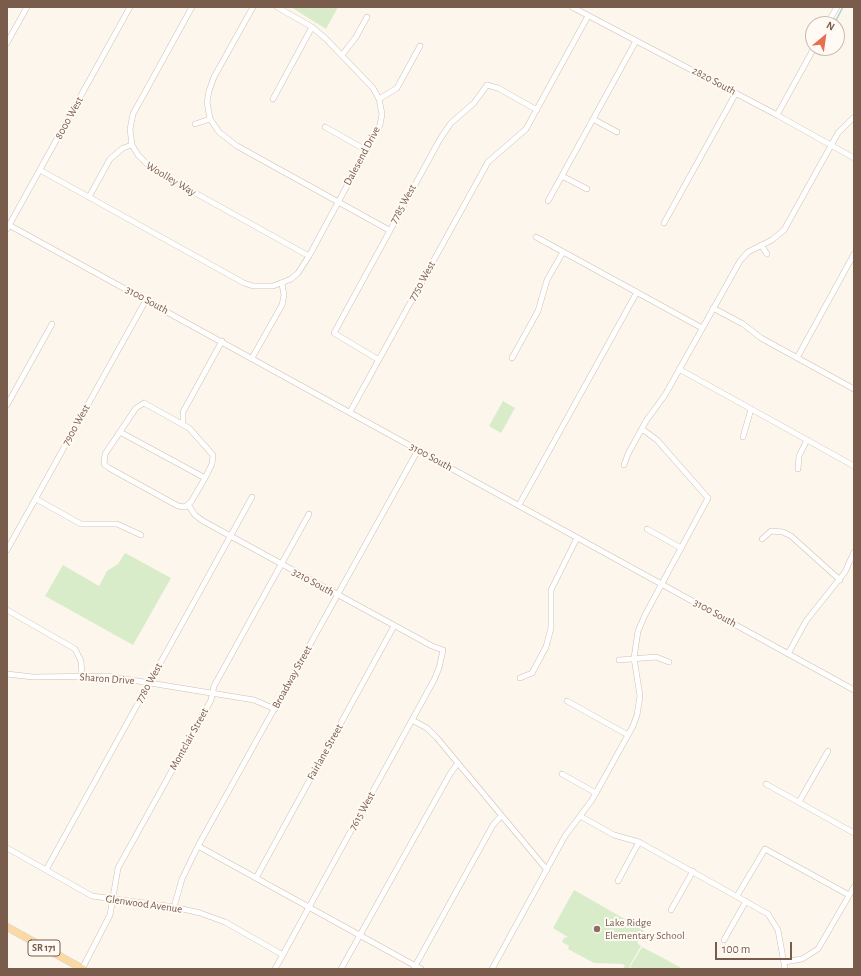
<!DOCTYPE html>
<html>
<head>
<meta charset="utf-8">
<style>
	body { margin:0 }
	#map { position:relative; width:861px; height:976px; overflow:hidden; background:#fdf6ec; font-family:"Alegreya Sans",sans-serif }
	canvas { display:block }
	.frame { position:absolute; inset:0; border:8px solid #7a5c4d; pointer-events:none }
	.north { position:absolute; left:805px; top:16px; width:40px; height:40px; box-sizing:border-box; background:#fffaf3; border:1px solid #cabbb1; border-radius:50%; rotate:29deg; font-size:11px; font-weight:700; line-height:16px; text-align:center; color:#7a5c4d }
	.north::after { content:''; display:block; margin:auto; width:14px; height:18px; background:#e76f51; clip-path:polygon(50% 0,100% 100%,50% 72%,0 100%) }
	.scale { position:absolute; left:715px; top:942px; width:77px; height:18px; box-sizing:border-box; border:2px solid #7a5c4d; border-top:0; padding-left:5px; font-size:12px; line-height:14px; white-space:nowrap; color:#7a5c4d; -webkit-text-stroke:3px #fffaf3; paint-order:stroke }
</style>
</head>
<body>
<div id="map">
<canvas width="861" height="976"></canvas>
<div class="frame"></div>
<div class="north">N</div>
<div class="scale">100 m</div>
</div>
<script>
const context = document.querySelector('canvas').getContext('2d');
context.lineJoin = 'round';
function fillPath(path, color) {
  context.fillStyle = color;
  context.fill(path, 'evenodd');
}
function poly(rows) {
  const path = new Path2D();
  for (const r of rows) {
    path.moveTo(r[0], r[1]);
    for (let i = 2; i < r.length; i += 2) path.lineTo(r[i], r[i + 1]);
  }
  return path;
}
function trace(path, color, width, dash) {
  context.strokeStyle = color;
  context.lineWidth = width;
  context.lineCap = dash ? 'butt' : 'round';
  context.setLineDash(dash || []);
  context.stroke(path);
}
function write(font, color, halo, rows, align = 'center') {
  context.font = font + ' "Alegreya Sans",sans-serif';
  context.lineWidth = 4;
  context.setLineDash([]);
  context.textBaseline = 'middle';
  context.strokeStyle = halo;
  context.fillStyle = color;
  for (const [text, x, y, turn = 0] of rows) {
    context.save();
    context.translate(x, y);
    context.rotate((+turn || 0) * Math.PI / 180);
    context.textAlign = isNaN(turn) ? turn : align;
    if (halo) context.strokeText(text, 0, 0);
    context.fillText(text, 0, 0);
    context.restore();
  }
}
fillPath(poly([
	[291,7,338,7,326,29],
	[503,401,515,408,501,433,489,426],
	[125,553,171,578,133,645,45,596,63,565,99,586,107,571,118,564],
	[574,890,644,930,637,943,641,946,629,967,632,969,623,969,625,965,622,964,594,963,568,949,569,946,562,942,564,938,568,937,553,928],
	[642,947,663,958,683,969,634,969,630,967]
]), '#d8ecc9');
trace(poly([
	[834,24,843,7]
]), '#a5d3da', 1.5);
const minor = poly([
	[192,7,133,114,130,129,132,145,138,155,152,169,309,256],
	[253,7,214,77,209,91,207,102,210,119,219,132,237,146,389,230],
	[572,7,777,115,854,158],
	[827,24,837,7],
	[7,43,27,7],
	[342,55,356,37,367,17],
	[273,99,312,27],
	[379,99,397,88,420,46],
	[777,115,814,48],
	[593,119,617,132],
	[195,124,210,119],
	[325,127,366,150],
	[40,170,244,283,253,286,273,286,291,279,298,273,309,256,380,125,382,114,379,99,373,88,326,39,312,27,277,7],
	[562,176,587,189],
	[89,197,110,159,123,148,132,145],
	[548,201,636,41],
	[664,223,736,93],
	[7,224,854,690],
	[7,229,130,7],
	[536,237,702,328],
	[761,245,767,254],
	[713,308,743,324,761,338,854,389],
	[252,358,282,305,284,295,282,284],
	[512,358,538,311,547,280,563,252],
	[797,358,854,254],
	[379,360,334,333,440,139,451,123,474,103,487,85,498,88,537,110],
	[679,369,854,466],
	[144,403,189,428,213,455,212,464,205,478,191,502,185,507,178,506,109,468,104,464,105,454,136,408,144,403],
	[7,405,52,324],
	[350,412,488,162,526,129,588,16],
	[183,424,183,412,222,341],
	[120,432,205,478],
	[743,437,751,409],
	[624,465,628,454,646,421,665,395,740,261,748,252,772,240,784,230,838,133,854,117],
	[798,469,799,456,807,440],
	[36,499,81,524,117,524,141,535],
	[519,505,637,292],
	[189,506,195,515,203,521,432,646,443,650,439,668,434,680,275,969],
	[647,529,681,548],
	[762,539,771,531,783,532,791,536,840,580],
	[7,550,146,300],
	[7,610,75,649,81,661,82,676],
	[788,654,806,621,845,572,854,552],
	[619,660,656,657,669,662],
	[7,674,33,677,107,676,254,700,275,709],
	[520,678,532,673,546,647,551,628,551,590,577,538],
	[567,701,628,735],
	[412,720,427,728,437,738,547,870],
	[562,774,596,793],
	[766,784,854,833],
	[799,802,828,751],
	[580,816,614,835,639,842,768,914,778,930,785,969],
	[198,846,421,969],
	[7,848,92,896,174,907,200,913,225,922,283,955],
	[46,870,252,497],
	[256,878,394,626],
	[618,881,639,842],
	[737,896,765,849,849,895],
	[174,907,182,879,198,846,418,450],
	[671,910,693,871],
	[724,940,746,901],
	[784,962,802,959,818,949,854,887],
	[414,968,493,825,501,816],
	[82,969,110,915,118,868,211,700,214,686,309,514],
	[341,969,450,774,458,763],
	[492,969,565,836,592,800,633,726,637,715,640,696,634,658,638,631,645,615,708,498,657,440,642,429]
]);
const major = poly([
	[7,927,83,969]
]);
trace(minor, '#d1beb0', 6);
trace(major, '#dad1cd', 8);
trace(minor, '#fff', 5);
trace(major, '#fbd9a5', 7);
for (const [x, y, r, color] of [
	[597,929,4,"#8d6e63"]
]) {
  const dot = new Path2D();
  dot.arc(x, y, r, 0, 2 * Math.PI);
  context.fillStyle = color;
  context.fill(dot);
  trace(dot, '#fffaf3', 1.5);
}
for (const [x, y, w] of [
	[44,948,32]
]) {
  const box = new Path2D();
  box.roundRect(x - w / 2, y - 8, w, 16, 3);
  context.fillStyle = '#fffaf3';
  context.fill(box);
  trace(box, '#7a5c4d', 1);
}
write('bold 10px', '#7a5c4d', null, [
	["SR 171",44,948]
]);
write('11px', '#7a5c4d', '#fffaf3', [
	["2820 South",714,81,28],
	["8000 West",69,118,-61],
	["Dalesend Drive",362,156,-62],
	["Woolley Way",171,179,31],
	["7785 West",403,204,-61],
	["7750 West",422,281,-61],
	["3100 South",147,300,29],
	["7900 West",76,425,-61],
	["3100 South",431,457,29],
	["3210 South",313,582,29],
	["3100 South",715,613,29],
	["Broadway Street",292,677,-61],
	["Sharon Drive",107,679,4],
	["7780 West",149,683,-61],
	["Montclair Street",189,739,-61],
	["Fairlane Street",325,752,-61],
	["7615 West",362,811,-61],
	["Glenwood Avenue",144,904,8]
]);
write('11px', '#785e54', '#fffaf3', [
	["Lake Ridge",605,923],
	["Elementary School",605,936]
], 'left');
</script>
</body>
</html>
